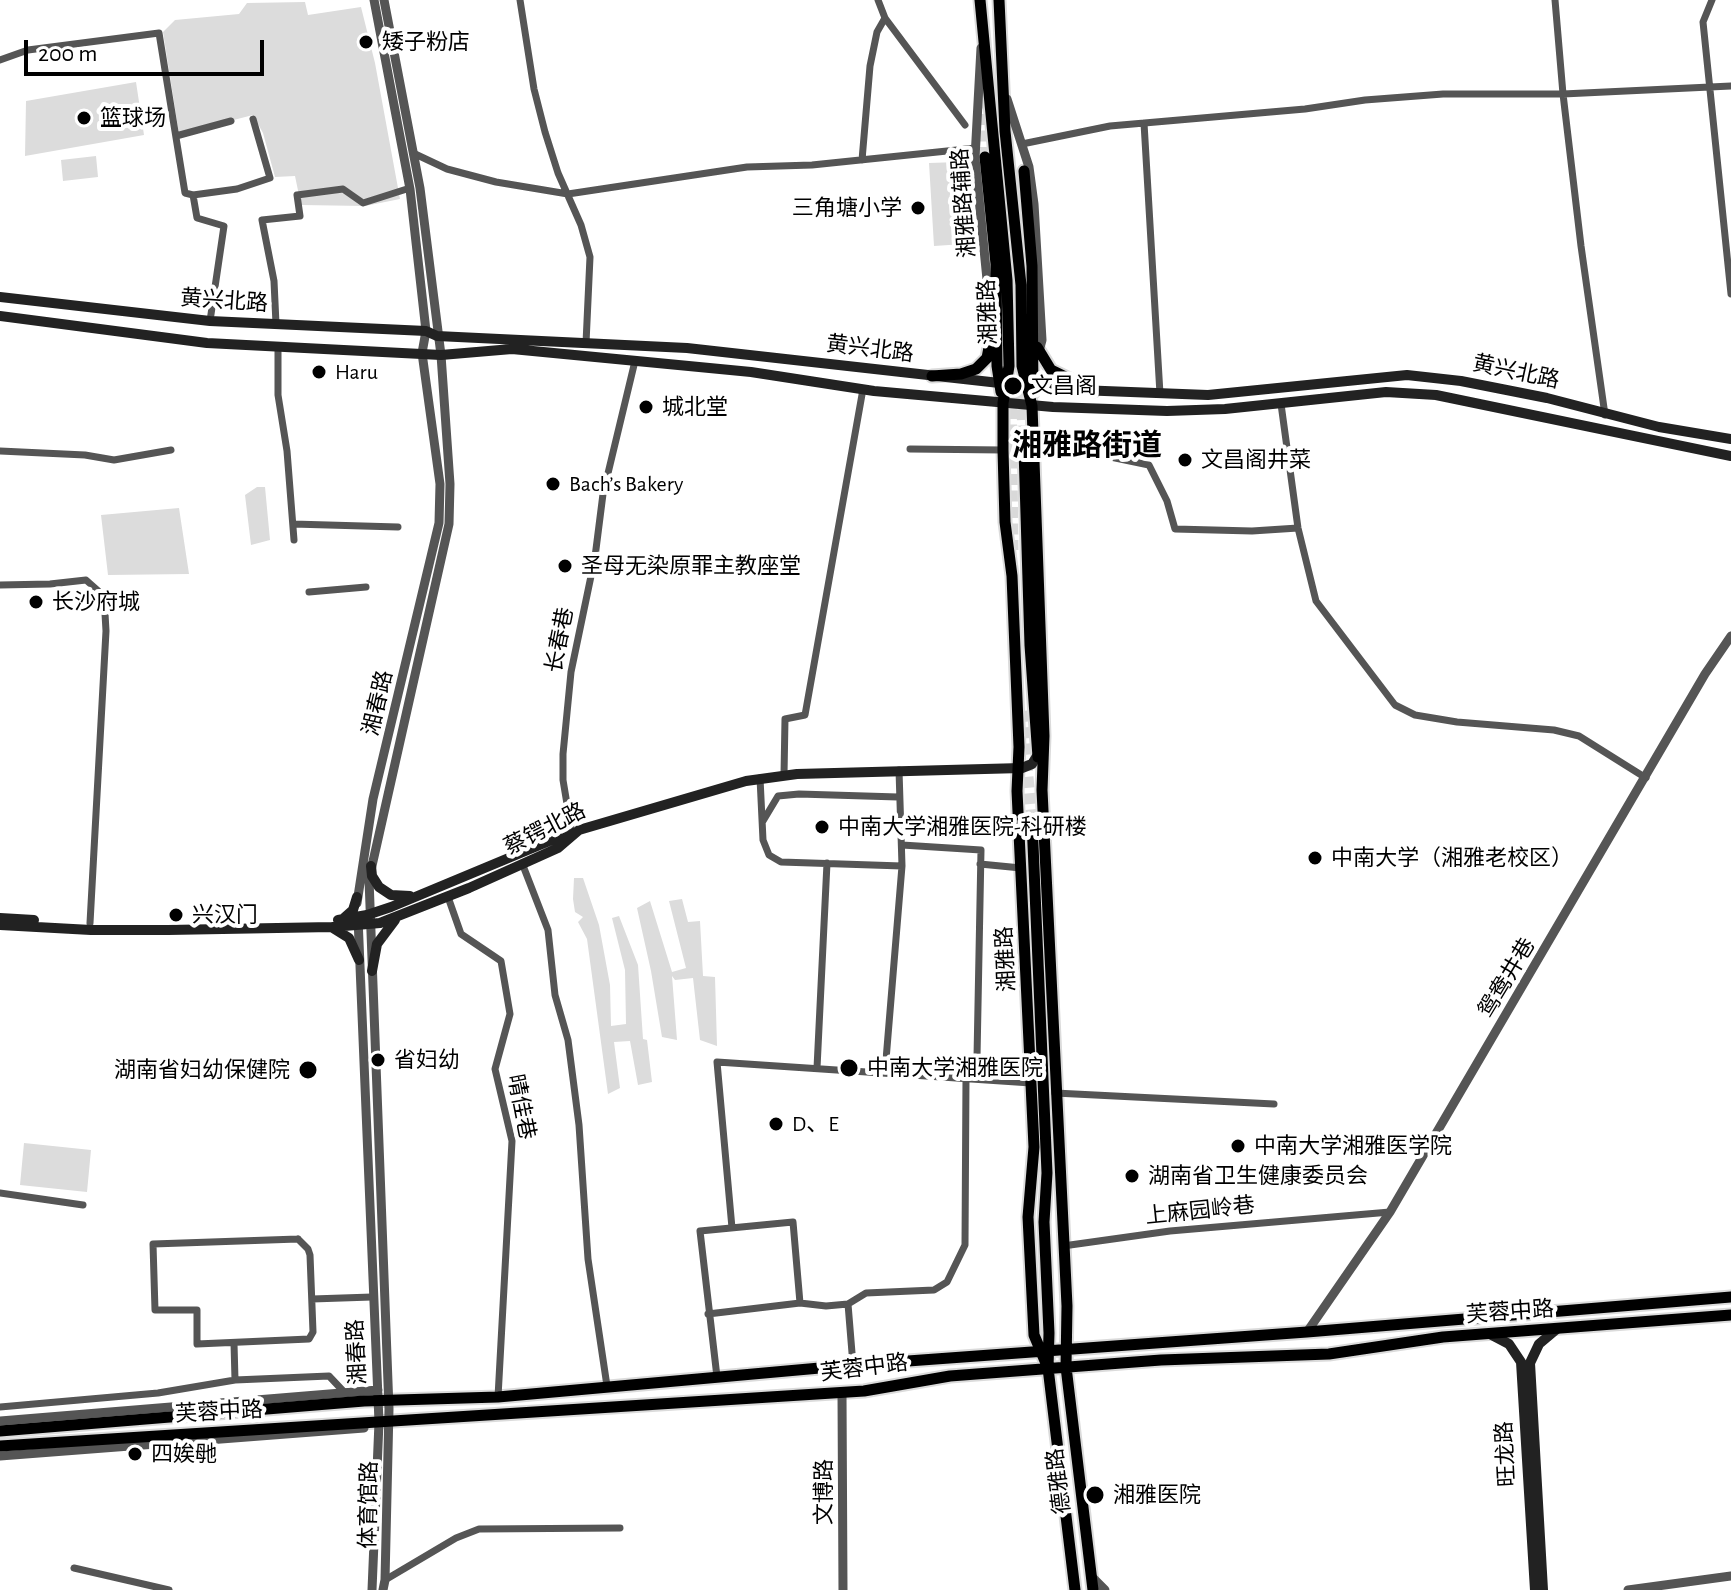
<!DOCTYPE html>
<html>
<head>
<meta charset="utf-8">
<style>
	body { margin:0 }
	#map { position:relative; width:1731px; height:1590px; overflow:hidden; background:#fff; font-family:"Alegreya Sans",sans-serif }
	canvas { display:block }
	.scale { position:absolute; left:24px; top:40px; width:240px; height:36px; box-sizing:border-box; border:4px solid #000; border-top:0; padding-left:10px; font-size:24px; line-height:28px; white-space:nowrap; color:#000; -webkit-text-stroke:6px #fff; paint-order:stroke }
</style>
</head>
<body>
<div id="map">
<canvas width="1731" height="1590"></canvas>
<div class="scale">200 m</div>
</div>
<script>
const context = document.querySelector('canvas').getContext('2d');
context.lineJoin = 'round';
function fillPath(path, color) {
  context.fillStyle = color;
  context.fill(path, 'evenodd');
}
function poly(rows) {
  const path = new Path2D();
  for (const r of rows) {
    path.moveTo(r[0], r[1]);
    for (let i = 2; i < r.length; i += 2) path.lineTo(r[i], r[i + 1]);
  }
  return path;
}
function trace(path, color, width, dash) {
  context.strokeStyle = color;
  context.lineWidth = width;
  context.lineCap = dash ? 'butt' : 'round';
  context.setLineDash(dash || []);
  context.stroke(path);
}
function write(font, color, halo, rows, align = 'center') {
  context.font = font + ' "Alegreya Sans","Noto Sans SC",sans-serif';
  context.lineWidth = 8;
  context.setLineDash([]);
  context.textBaseline = 'middle';
  context.strokeStyle = halo;
  context.fillStyle = color;
  for (const [text, x, y, turn = 0] of rows) {
    context.save();
    context.translate(x, y);
    context.rotate((+turn || 0) * Math.PI / 180);
    context.textAlign = isNaN(turn) ? turn : align;
    if (halo) context.strokeText(text, 0, 0);
    context.fillText(text, 0, 0);
    context.restore();
  }
}
fillPath(poly([
	[305,2,308,15,361,7,375,63,400,199,365,206,301,205,295,176,275,177,263,133,253,115,179,134,163,32,175,20,239,14,247,3],
	[136,82,144,135,25,156,26,101],
	[96,156,98,177,63,181,61,160],
	[959,162,964,244,934,246,929,163],
	[257,487,265,487,270,540,251,545,245,495],
	[179,508,189,574,108,575,101,515],
	[574,878,583,878,599,925,610,985,611,1026,626,1024,625,970,612,918,619,916,638,965,643,1039,647,1040,652,1082,638,1085,630,1041,614,1042,620,1088,608,1094,587,939,578,922,583,917,575,912,573,899],
	[682,899,688,922,700,921,703,976,715,977,717,1046,700,1040,693,978,675,980,672,976,677,1040,662,1037,651,971,637,908,650,901,672,972,686,968,669,901],
	[24,1143,91,1150,87,1192,20,1185]
]), '#dcdcdc');
trace(poly([
	[984,81,985,157],
	[1011,375,1013,550],
	[1020,376,1024,449],
	[1022,711,1032,821]
]), '#d9d9d9', 11, [11, 5.5]);
const primary = poly([
	[980,0,1007,280,1009,366,1003,403,1003,450,1005,522,1012,576,1019,747,1017,791,1034,1147,1028,1217,1034,1335,1048,1368],
	[999,0,1005,131,1021,285,1022,366,1032,406,1044,736,1042,790,1067,1306,1066,1367,1093,1590],
	[985,157,996,264,997,366,1001,392],
	[1024,171,1032,266,1033,393],
	[1037,347,1051,370,1094,391],
	[932,376,961,374,976,369,987,358,991,337],
	[1024,449,1030,645,1038,757],
	[1032,821,1047,1173,1044,1222,1049,1333,1048,1368,1075,1590],
	[0,1431,364,1401,498,1397,853,1365,1307,1332,1731,1297],
	[0,1446,864,1391,950,1376,1161,1360,1329,1354,1443,1337,1731,1315]
]);
trace(primary, '#dbdbdb', 15);
trace(poly([
	[520,0,534,89,545,132,558,173,581,225,590,257,586,343],
	[878,0,885,18,965,125],
	[1555,0,1563,94,1581,246,1605,415],
	[1712,0,1703,22,1731,294],
	[0,60,28,50,159,33,185,193,193,195,197,218,224,226,210,321],
	[1144,123,1160,394],
	[176,136,231,121],
	[1022,144,1110,126,1305,109,1365,100,1443,94,1563,94,1731,86],
	[413,153,447,169,496,182,568,194,747,167,812,165,976,148],
	[862,160,870,66,877,32,885,18],
	[193,195,237,189,270,178,253,119],
	[276,324,274,281,262,220,300,216,297,195,343,189,363,203,410,188],
	[278,346,278,395,287,451,294,540],
	[1281,404,1298,528,1316,601,1395,705,1415,715,1457,722,1554,730,1579,736,1646,778],
	[910,449,1003,450],
	[1033,450,1072,449,1149,465,1167,501,1175,529,1252,531,1298,528],
	[0,451,85,455,114,460,171,450],
	[293,524,398,527],
	[0,585,50,584,86,580,104,596,106,631,90,923],
	[309,592,366,587],
	[784,775,785,719,805,715,863,389],
	[760,778,763,840,769,855,781,862,902,866],
	[763,821,778,796,799,794,898,797],
	[572,834,563,780,563,754,571,672,595,557,603,494,635,361],
	[522,863,548,930,555,995,568,1040,579,1125,588,1259,607,1386],
	[980,864,1021,868],
	[448,897,461,934,501,961,510,1014,495,1069,512,1141,498,1397],
	[817,1068,827,863],
	[885,1072,902,866,899,770],
	[1055,1093,1274,1104],
	[0,1193,83,1205],
	[732,1228,717,1062,1031,1083],
	[298,1239,308,1249,310,1255,313,1332,309,1339,197,1344,197,1310,155,1310,153,1244,298,1239],
	[1063,1246,1170,1231,1390,1212],
	[312,1299,372,1297],
	[848,1304,853,1365],
	[708,1314,800,1303,826,1306,848,1304,866,1293,934,1290,947,1282,965,1245,966,1077,977,1057,981,850,902,845],
	[234,1343,235,1380],
	[717,1377,700,1231,793,1222,800,1303],
	[0,1407,158,1393,235,1380,329,1376,346,1394],
	[74,1568,169,1590],
	[385,1580,456,1538,479,1529,620,1528]
]), '#555', 7);
trace(poly([
	[981,48,975,158,993,340],
	[1007,99,1029,167,1034,204,1042,340,1038,355],
	[357,903,373,799,439,523,440,484,422,353,426,331,410,189,374,0],
	[358,918,379,1422,372,1590],
	[1307,1332,1390,1212,1705,674,1731,636],
	[842,1393,843,1590],
	[0,1421,378,1390],
	[0,1456,364,1428],
	[1092,1577,1105,1590],
	[383,1590,385,1580,389,1409,369,879,449,524,450,484,441,355,420,188,384,0],
	[1628,1590,1731,1576]
]), '#555', 9);
trace(poly([
	[0,297,210,321,426,331,437,336,687,348,1053,389,1208,395,1407,375,1461,381,1547,398,1659,427,1731,439],
	[0,316,207,343,441,355,512,349,751,372,874,391,1053,407,1167,411,1225,409,1386,392,1436,395,1731,456],
	[371,866,372,876,379,887,391,895,410,896],
	[0,918,34,920],
	[344,918,353,910,357,897],
	[338,920,367,915,391,907,571,832],
	[0,925,91,930,168,930,332,927,380,923,469,888,558,848,579,830,746,781,797,774,1022,768,1032,764,1041,750],
	[333,928,349,938,359,960],
	[372,971,377,944,395,920],
	[1490,1334,1509,1344,1521,1362,1535,1590],
	[1543,1590,1530,1363,1539,1344,1558,1328]
]), '#222', 10);
trace(primary, '#000', 11);
for (const [x, y, r, color] of [
	[366,42,8,"#000"],
	[84,118,8,"#000"],
	[918,208,8,"#000"],
	[319,372,8,"#000"],
	[1013,386,10,"#000"],
	[646,407,8,"#000"],
	[1185,460,8,"#000"],
	[553,484,8,"#000"],
	[565,566,8,"#000"],
	[36,602,8,"#000"],
	[822,827,8,"#000"],
	[1315,858,8,"#000"],
	[176,915,8,"#000"],
	[378,1060,8,"#000"],
	[849,1068,10,"#000"],
	[308,1070,10,"#000"],
	[776,1124,8,"#000"],
	[1238,1146,8,"#000"],
	[1132,1176,8,"#000"],
	[135,1454,8,"#000"],
	[1095,1495,10,"#000"]
]) {
  const dot = new Path2D();
  dot.arc(x, y, r, 0, 2 * Math.PI);
  context.fillStyle = color;
  context.fill(dot);
  trace(dot, '#fff', 3);
}
write('22px', '#000', '#fff', [
	["矮子粉店",382,42],
	["篮球场",100,118],
	["三角塘小学",902,208,"right"],
	["Haru",335,372],
	["文昌阁",1031,386],
	["城北堂",662,407],
	["文昌阁井菜",1201,460],
	["Bach’s Bakery",569,484],
	["圣母无染原罪主教座堂",581,566],
	["长沙府城",52,602],
	["中南大学湘雅医院-科研楼",838,827],
	["中南大学（湘雅老校区）",1331,858],
	["兴汉门",192,915],
	["省妇幼",394,1060],
	["中南大学湘雅医院",867,1068],
	["湖南省妇幼保健院",290,1070,"right"],
	["D、E",792,1124],
	["中南大学湘雅医学院",1254,1146],
	["湖南省卫生健康委员会",1148,1176],
	["四娭毑",151,1454],
	["湘雅医院",1113,1495]
], 'left');
write('22px', '#000', '#fff', [
	["湘雅路辅路",964,203,-94],
	["黄兴北路",224,301,4],
	["湘雅路",988,312,-92],
	["黄兴北路",870,349,7],
	["黄兴北路",1516,372,12],
	["长春巷",560,640,-79],
	["湘春路",378,703,-77],
	["蔡锷北路",545,829,-27],
	["湘雅路",1006,959,-93],
	["鸳鸯井巷",1507,978,-59],
	["晴佳巷",521,1107,79],
	["上麻园岭巷",1200,1211,-6],
	["芙蓉中路",1510,1312,-4],
	["湘春路",357,1352,-93],
	["芙蓉中路",864,1368,-7],
	["芙蓉中路",219,1412,-3],
	["旺龙路",1506,1454,-93],
	["德雅路",1059,1481,-97],
	["文博路",824,1492,-90],
	["体育馆路",369,1505,-89]
]);
write('bold 30px', '#000', '#fff', [
	["湘雅路街道",1087,446]
]);
</script>
</body>
</html>
